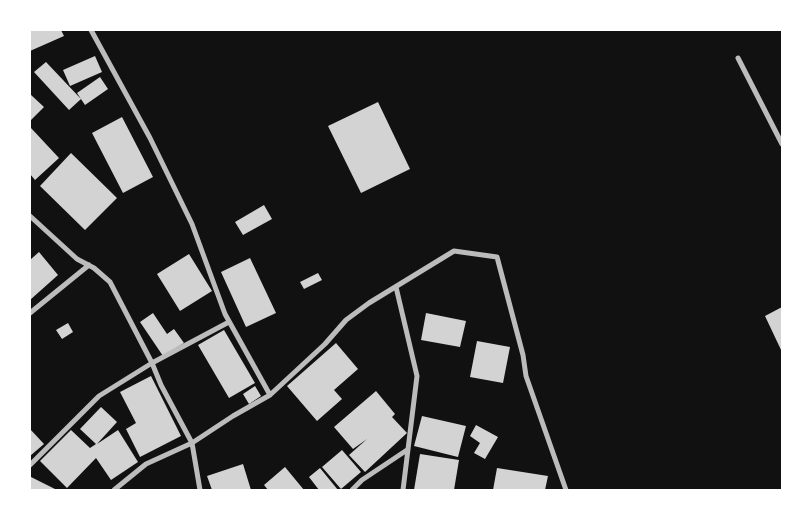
<!DOCTYPE html>
<html>
<head>
<meta charset="utf-8">
<style>
	body { margin:0 }
	#map { position:relative; width:812px; height:520px; overflow:hidden; background:#111; font-family:Figtree,sans-serif }
	canvas { display:block }
	.frame { position:absolute; inset:0; border:31px solid #fff; pointer-events:none }
</style>
</head>
<body>
<div id="map">
<canvas width="812" height="520"></canvas>
<div class="frame"></div>
</div>
<script>
const context = document.querySelector('canvas').getContext('2d');
context.lineJoin = 'round';
function fillPath(path, color) {
  context.fillStyle = color;
  context.fill(path, 'evenodd');
}
function poly(rows) {
  const path = new Path2D();
  for (const r of rows) {
    path.moveTo(r[0], r[1]);
    for (let i = 2; i < r.length; i += 2) path.lineTo(r[i], r[i + 1]);
  }
  return path;
}
function trace(path, color, width, dash) {
  context.strokeStyle = color;
  context.lineWidth = width;
  context.lineCap = dash ? 'butt' : 'round';
  context.setLineDash(dash || []);
  context.stroke(path);
}
fillPath(poly([
	[30,30,61,30,64,36,30,51],
	[95,56,102,72,70,86,63,70],
	[46,62,81,99,69,110,34,72],
	[100,77,108,89,85,105,77,93],
	[30,94,44,107,30,121],
	[378,102,410,169,361,193,328,126],
	[122,117,153,177,123,193,92,133],
	[31,128,59,158,35,180,30,174,30,130],
	[71,153,117,198,85,230,40,186],
	[264,205,272,219,243,235,235,222],
	[39,252,58,275,30,300,30,260],
	[189,254,212,291,180,311,157,274],
	[250,258,276,313,246,327,221,272],
	[318,273,322,280,304,289,300,282],
	[782,307,782,352,765,316],
	[153,313,167,334,174,329,184,343,163,356,140,322],
	[426,313,466,321,460,347,421,340],
	[68,323,73,332,62,339,56,330],
	[224,330,255,383,229,398,198,345],
	[477,341,510,347,503,383,470,377],
	[336,343,358,369,334,390,342,399,317,421,287,386],
	[151,376,181,436,140,457,126,429,136,423,120,392],
	[255,386,261,396,249,404,243,394],
	[376,391,395,414,392,417,407,433,365,472,349,455,367,439,353,449,334,427],
	[101,407,117,422,97,444,118,430,138,462,111,480,96,458,67,488,40,461,71,430,90,448,96,444,80,429],
	[422,416,466,426,458,457,414,446],
	[476,425,498,437,485,459,474,453,480,443,470,436],
	[30,429,44,444,30,456],
	[342,450,361,472,341,489,322,467],
	[420,454,459,460,454,490,414,490],
	[243,464,251,490,212,490,207,476],
	[285,467,304,490,268,490,264,485],
	[320,468,338,490,319,490,309,477],
	[497,468,548,476,545,490,493,490],
	[31,477,57,490,30,490]
]), '#d3d3d3');
trace(poly([
	[91,30,150,138,192,224,225,314,270,395],
	[738,58,782,144],
	[30,216,77,259,94,268,110,282,152,363,161,385,192,443,200,490],
	[396,287,417,376,403,490],
	[30,313,89,265],
	[30,465,99,396,152,363,229,322],
	[114,490,146,464,192,443,233,416,270,395,325,344,346,320,369,303,454,251,497,257,523,355,526,376,566,490],
	[352,490,362,480,407,450]
]), '#bcbcbc', 5);
</script>
</body>
</html>
